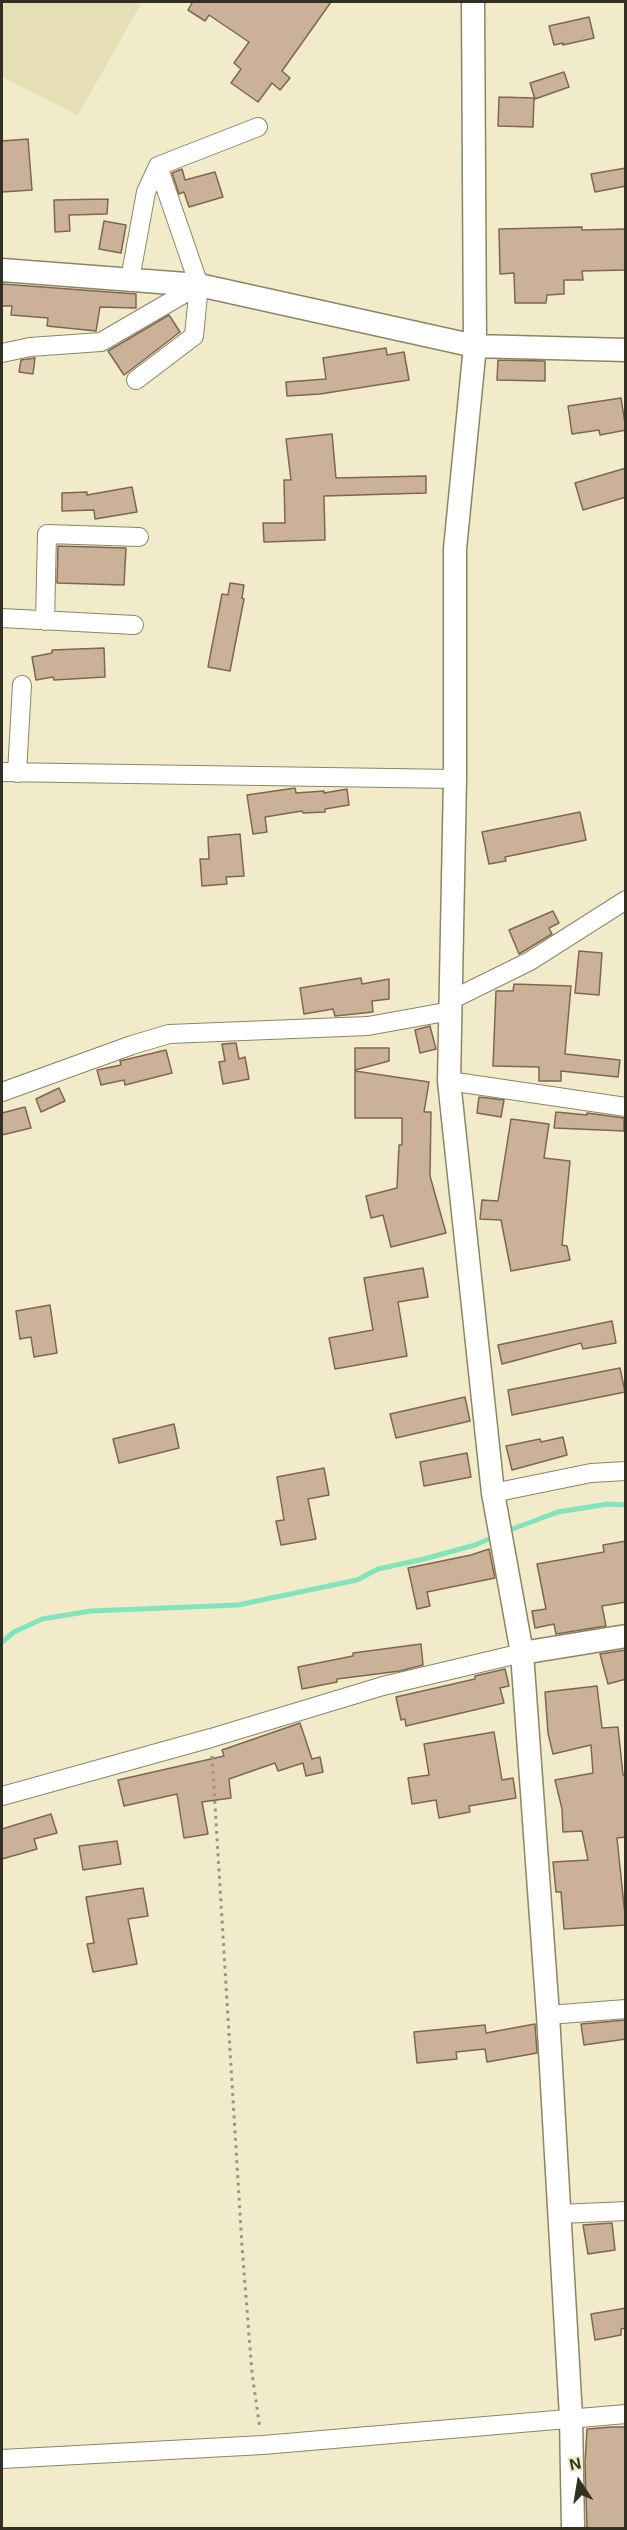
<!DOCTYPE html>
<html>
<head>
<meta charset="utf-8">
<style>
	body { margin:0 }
	#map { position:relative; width:627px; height:2530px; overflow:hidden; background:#f1ebc9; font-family:Arial,sans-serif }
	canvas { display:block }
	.frame { position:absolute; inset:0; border:3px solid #323022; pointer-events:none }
	.north { position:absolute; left:549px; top:2452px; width:60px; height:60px; -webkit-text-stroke:4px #f1ebc9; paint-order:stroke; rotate:348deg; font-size:16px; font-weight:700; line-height:24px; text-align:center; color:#323022 }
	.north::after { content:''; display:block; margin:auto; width:21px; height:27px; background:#323022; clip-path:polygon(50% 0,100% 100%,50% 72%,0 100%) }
</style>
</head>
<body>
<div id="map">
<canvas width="627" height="2530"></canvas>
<div class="frame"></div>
<div class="north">N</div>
</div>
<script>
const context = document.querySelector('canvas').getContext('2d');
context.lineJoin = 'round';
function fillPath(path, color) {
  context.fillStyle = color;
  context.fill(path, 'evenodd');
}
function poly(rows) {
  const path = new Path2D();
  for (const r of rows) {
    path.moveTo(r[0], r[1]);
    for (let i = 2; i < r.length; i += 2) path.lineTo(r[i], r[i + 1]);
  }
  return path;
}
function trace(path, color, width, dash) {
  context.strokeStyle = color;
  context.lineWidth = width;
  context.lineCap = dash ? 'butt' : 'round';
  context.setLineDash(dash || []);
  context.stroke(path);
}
fillPath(poly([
	[2,2,142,2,78,115,2,77]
]), '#e6dfb5');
trace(poly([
	[507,1531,558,1512,608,1504,626,1505],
	[2,1642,14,1632,42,1619,91,1611,238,1605,357,1580,378,1569,424,1559,475,1545,496,1536]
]), '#82e4bd', 5);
const building = poly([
	[190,2,331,2,282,71,290,78,280,90,272,83,258,102,231,83,241,69,234,63,249,42,209,15,205,21,188,10,192,3,190,2],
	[589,17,594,38,563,45,563,43,554,45,549,26,589,17],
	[564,72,569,87,535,99,530,83,564,72],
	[499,97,534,98,533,127,498,126,499,97],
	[28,139,32,190,2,192,2,141,28,139],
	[626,168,626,186,595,192,591,174,626,168],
	[182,169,185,180,215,172,223,197,189,207,184,192,179,194,172,173,182,169],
	[108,199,107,214,69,215,70,231,55,232,54,200,108,199],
	[104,221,126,225,121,253,99,249,104,221],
	[582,227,582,230,626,229,626,270,582,271,583,280,564,280,564,294,547,295,546,303,515,303,514,273,500,274,499,229,582,227],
	[2,284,136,294,136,308,100,307,96,331,47,326,48,318,11,315,12,306,2,306,2,284],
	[169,315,180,332,124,375,108,351,169,315],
	[386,348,387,355,404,352,409,380,320,394,287,396,286,382,326,379,323,358,386,348],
	[35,358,33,374,19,372,21,360,35,358],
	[498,360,545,361,545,381,497,380,498,360],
	[621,398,626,430,600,435,599,430,572,434,568,406,621,398],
	[332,434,336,478,426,476,426,493,324,496,325,540,264,542,263,523,285,523,284,480,291,480,286,439,332,434],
	[626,468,626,497,583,510,575,483,626,468],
	[132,487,137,512,95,519,94,510,62,511,62,493,87,492,87,495,132,487],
	[58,546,126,548,124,585,57,583,58,546],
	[230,583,244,585,242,598,244,599,230,671,208,667,222,594,228,595,230,583],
	[104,648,105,677,54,680,53,677,36,680,32,657,52,653,52,650,104,648],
	[295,788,296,793,324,791,324,793,347,789,349,805,325,809,325,812,303,813,302,811,265,817,267,832,253,834,247,795,295,788],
	[580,812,586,840,505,857,506,861,489,864,482,832,580,812],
	[240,834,244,876,226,877,227,884,202,886,200,859,209,859,208,837,240,834],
	[553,911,559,923,549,928,552,934,519,954,509,930,553,911],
	[579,951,602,953,599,995,575,993,579,951],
	[361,978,362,984,389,979,389,999,372,1001,373,1012,335,1016,333,1009,304,1014,300,988,361,978],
	[514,984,571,986,565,1054,620,1060,618,1077,561,1071,561,1081,539,1081,539,1067,493,1066,496,991,513,991,514,984],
	[430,1026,436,1049,420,1053,415,1030,430,1026],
	[236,1043,239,1059,245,1057,249,1079,223,1084,219,1062,225,1061,222,1044,236,1043],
	[355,1048,389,1048,389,1061,355,1070,355,1048],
	[166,1050,172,1073,125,1085,124,1080,101,1085,97,1070,121,1065,120,1061,166,1050],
	[355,1071,429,1082,424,1112,431,1112,430,1176,446,1233,391,1247,383,1215,371,1218,366,1196,397,1188,399,1145,402,1145,402,1118,355,1118,355,1071],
	[59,1088,65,1101,41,1112,36,1099,59,1088],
	[479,1097,504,1100,501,1117,477,1113,479,1097],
	[25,1107,31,1128,2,1135,2,1113,25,1107],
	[556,1112,587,1115,587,1113,624,1118,624,1131,554,1128,556,1112],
	[511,1119,549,1124,544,1158,570,1161,562,1245,567,1246,570,1260,511,1271,501,1220,480,1219,482,1200,498,1201,511,1119],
	[423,1268,428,1297,398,1302,407,1356,335,1369,329,1338,373,1330,364,1278,423,1268],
	[50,1305,57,1353,34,1357,31,1337,20,1339,16,1311,50,1305],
	[612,1321,616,1343,583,1349,581,1343,502,1364,498,1345,612,1321],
	[620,1368,625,1392,512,1415,508,1390,620,1368],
	[465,1397,470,1421,396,1438,390,1414,465,1397],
	[174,1424,179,1448,119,1463,113,1439,174,1424],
	[563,1437,567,1455,512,1470,506,1446,540,1439,541,1442,563,1437],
	[467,1453,471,1477,424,1486,420,1462,467,1453],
	[324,1468,329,1495,308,1499,316,1539,281,1545,276,1521,284,1520,277,1477,324,1468],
	[626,1541,626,1602,602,1606,606,1626,556,1634,554,1624,535,1628,532,1611,546,1609,537,1564,604,1552,603,1545,626,1541],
	[489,1549,495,1578,427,1592,430,1606,417,1609,408,1568,471,1555,489,1549],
	[421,1644,423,1665,400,1671,337,1679,337,1682,302,1689,298,1667,353,1656,353,1653,421,1644],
	[626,1650,626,1679,608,1684,600,1654,626,1650],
	[505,1669,509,1686,500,1688,504,1703,406,1726,405,1719,401,1720,396,1697,475,1679,475,1676,505,1669],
	[597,1686,602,1728,618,1727,623,1775,626,1775,626,1837,617,1838,626,1925,564,1929,561,1892,556,1892,553,1862,588,1860,582,1831,563,1832,562,1809,555,1780,593,1773,591,1745,553,1754,548,1733,545,1692,597,1686],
	[300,1723,312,1759,320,1757,323,1772,306,1776,303,1763,278,1771,275,1763,229,1779,231,1798,202,1802,208,1834,184,1838,177,1794,124,1806,118,1780,224,1756,222,1750,300,1723],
	[494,1732,502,1780,513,1778,516,1798,469,1806,470,1812,439,1818,436,1800,412,1804,408,1778,429,1775,424,1744,494,1732],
	[51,1814,57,1833,34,1839,37,1849,2,1859,2,1829,51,1814],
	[117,1841,121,1864,83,1870,79,1846,117,1841],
	[143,1888,148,1916,128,1919,137,1964,93,1972,87,1944,94,1943,86,1897,143,1888],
	[626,2020,626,2039,584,2045,581,2024,626,2020],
	[535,2024,537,2053,487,2062,485,2049,456,2052,457,2059,417,2063,414,2032,485,2025,486,2033,535,2024],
	[612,2223,615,2250,588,2254,583,2225,612,2223],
	[626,2308,626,2328,621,2329,621,2335,595,2340,591,2314,626,2308],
	[611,2427,626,2427,626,2529,587,2529,585,2463,587,2429,611,2427]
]);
fillPath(building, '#cbb198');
trace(building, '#7e6750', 1.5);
const minor = poly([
	[130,279,146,192,158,166,258,127],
	[2,353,30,347,101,342,199,285],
	[136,380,194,336,199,285,158,166],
	[2,618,134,625],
	[45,621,47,534,139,537],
	[2,772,455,779],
	[17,773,22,685],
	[451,1000,530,961,626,900],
	[449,1081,626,1107],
	[2,1092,132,1045,169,1034,368,1026,451,1011],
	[493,1493,591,1473,626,1471],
	[2,1796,211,1738,383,1686,522,1653],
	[548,2015,626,2009],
	[560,2214,626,2211],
	[2,2459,263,2445,626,2414]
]);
const tertiary = poly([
	[473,2,475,346,455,549,455,779,449,1081,493,1493,522,1653,548,2015,571,2417,573,2528],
	[2,270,199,285,475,346,626,350],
	[522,1653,626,1636]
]);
trace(minor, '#8b8566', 20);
trace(tertiary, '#8b8566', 25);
trace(poly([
	[212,1756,242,2246,252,2373,260,2429]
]), '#9b977e', 3, [3, 4.5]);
trace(minor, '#fff', 18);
trace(tertiary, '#fff', 22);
</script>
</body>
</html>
